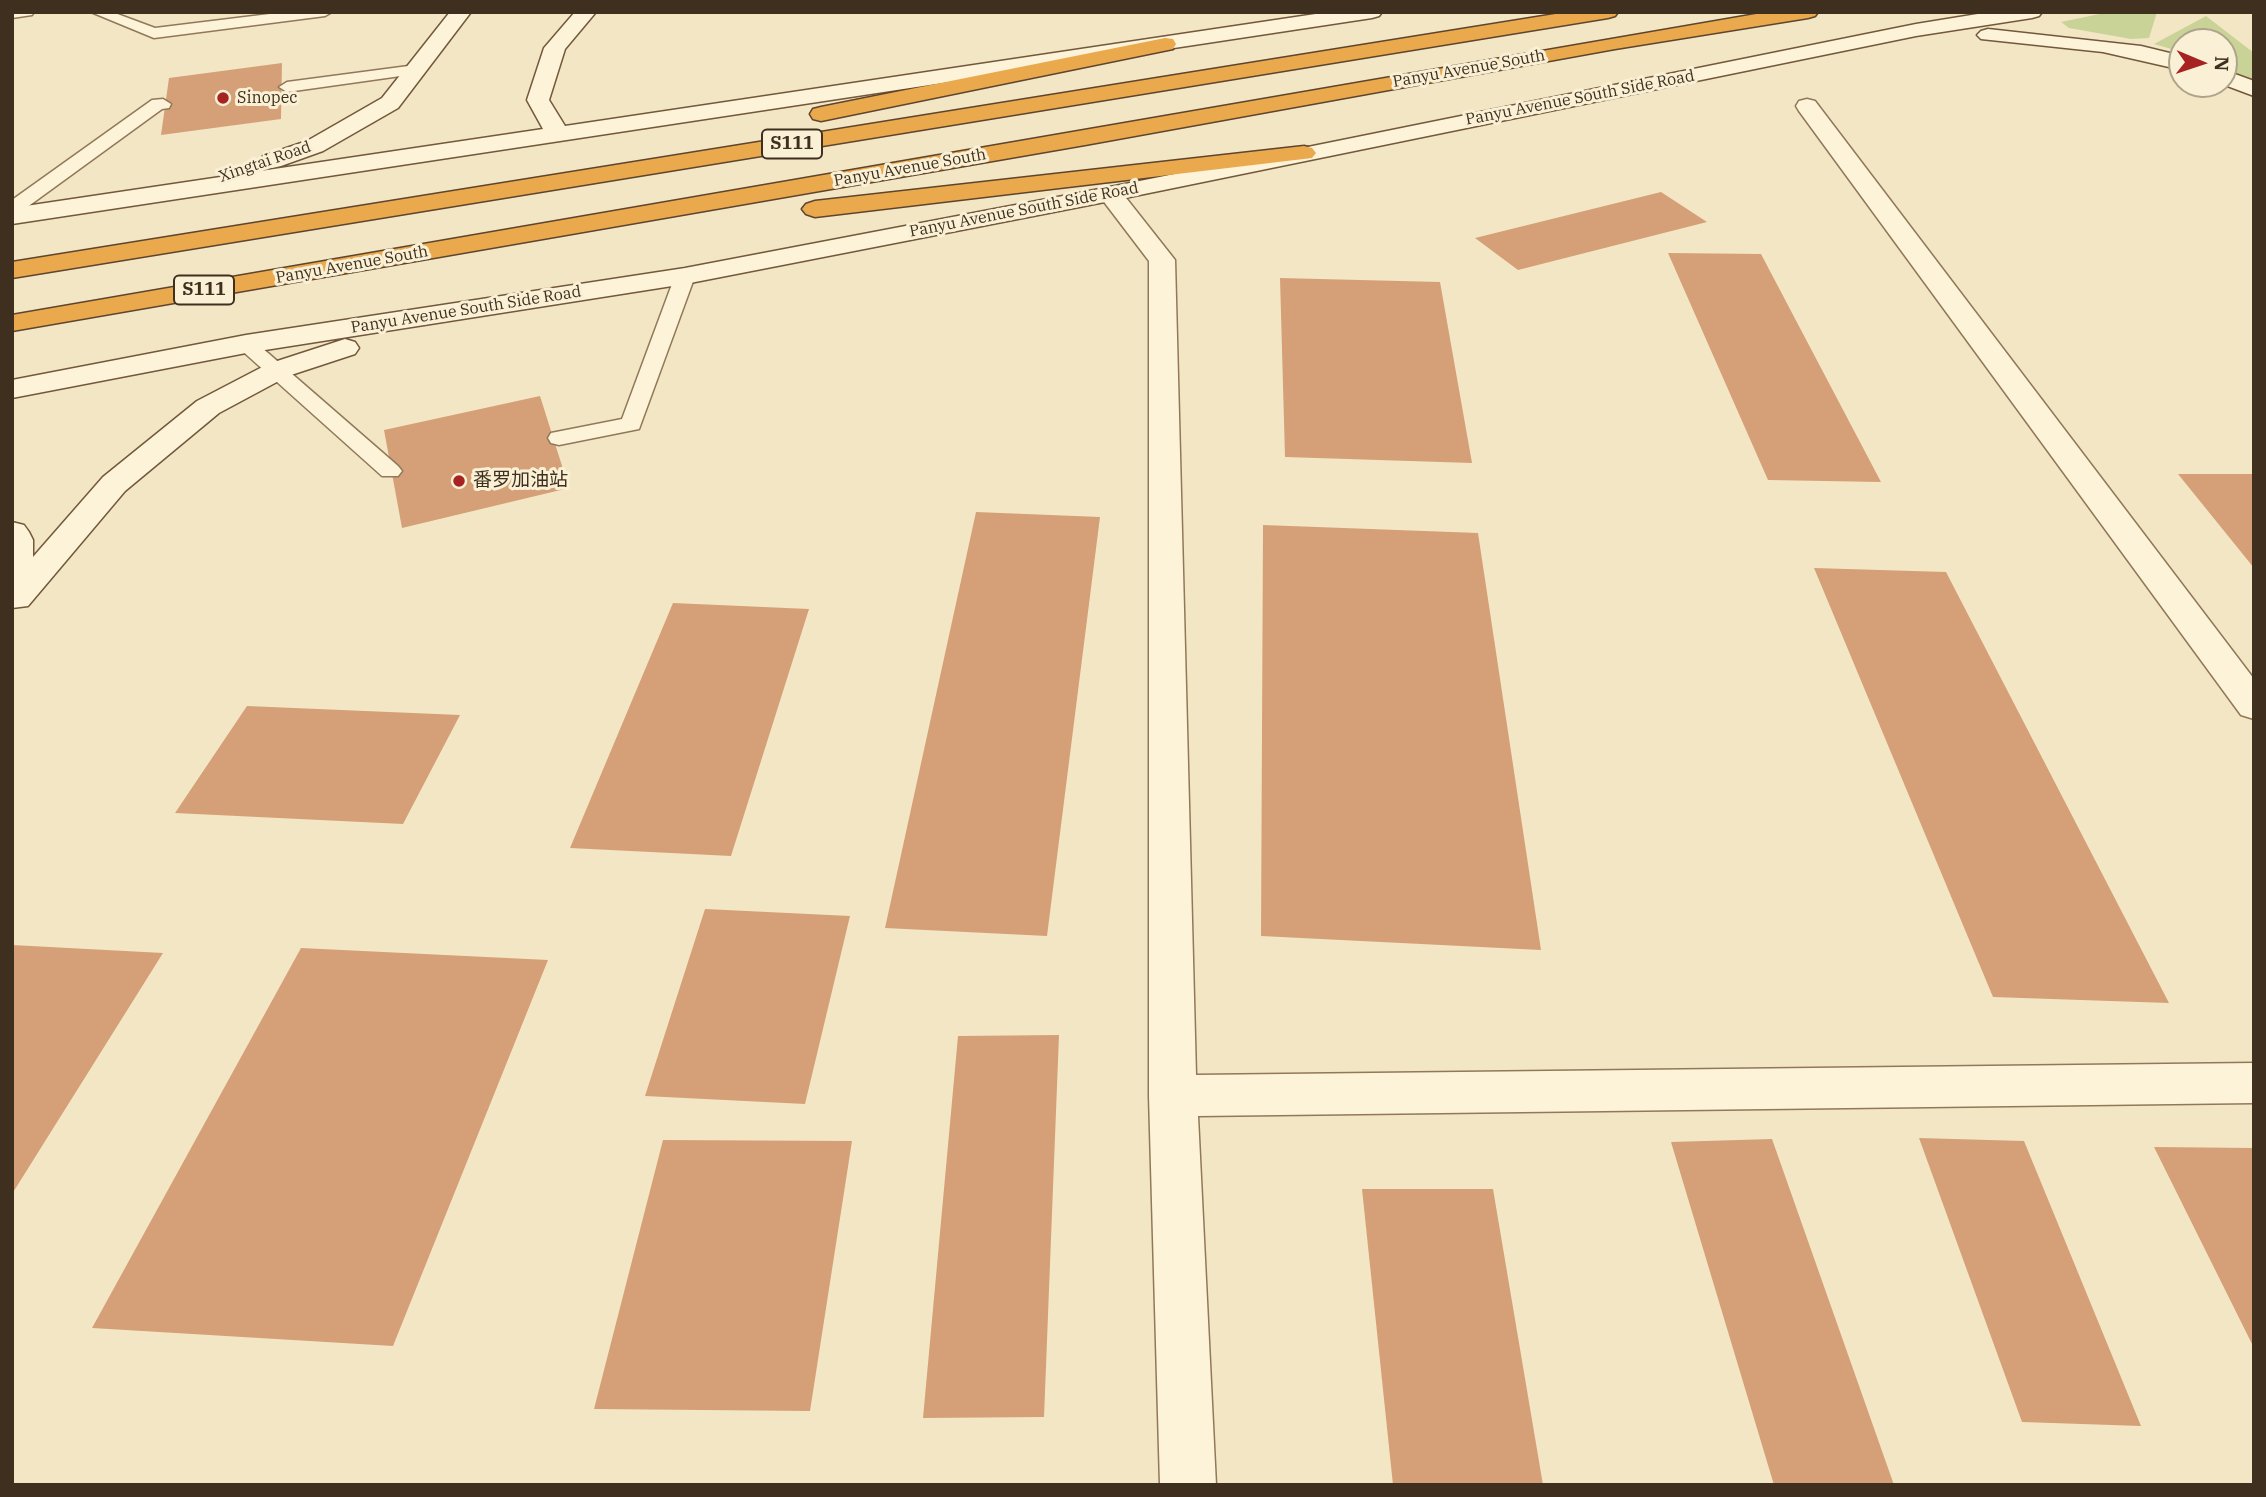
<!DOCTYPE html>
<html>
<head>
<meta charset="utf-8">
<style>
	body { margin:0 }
	#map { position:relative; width:2266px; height:1497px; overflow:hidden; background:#f3e6c5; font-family:"IBM Plex Serif",serif }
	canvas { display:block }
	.frame { position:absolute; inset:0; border:14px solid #3f2f1e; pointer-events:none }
	.north { position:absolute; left:2168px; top:28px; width:70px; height:70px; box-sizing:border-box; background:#f9f0d5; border:2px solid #afa38c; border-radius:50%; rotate:92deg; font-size:19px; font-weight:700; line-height:28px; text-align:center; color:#3f2f1e }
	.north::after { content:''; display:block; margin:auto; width:24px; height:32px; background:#a72321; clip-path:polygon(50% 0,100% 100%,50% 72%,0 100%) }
</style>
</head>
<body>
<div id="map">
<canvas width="2266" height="1497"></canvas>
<div class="frame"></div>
<div class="north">N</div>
</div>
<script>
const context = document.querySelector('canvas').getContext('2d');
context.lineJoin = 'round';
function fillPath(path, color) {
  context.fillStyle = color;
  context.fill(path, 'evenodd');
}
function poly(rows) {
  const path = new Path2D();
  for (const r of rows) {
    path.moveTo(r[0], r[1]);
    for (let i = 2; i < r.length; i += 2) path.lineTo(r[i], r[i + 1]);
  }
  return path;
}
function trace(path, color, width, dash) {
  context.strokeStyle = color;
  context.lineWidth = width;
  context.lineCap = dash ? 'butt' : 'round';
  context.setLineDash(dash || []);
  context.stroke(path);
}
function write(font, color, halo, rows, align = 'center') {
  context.font = font + ' "IBM Plex Serif","Noto Sans SC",serif';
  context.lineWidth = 6;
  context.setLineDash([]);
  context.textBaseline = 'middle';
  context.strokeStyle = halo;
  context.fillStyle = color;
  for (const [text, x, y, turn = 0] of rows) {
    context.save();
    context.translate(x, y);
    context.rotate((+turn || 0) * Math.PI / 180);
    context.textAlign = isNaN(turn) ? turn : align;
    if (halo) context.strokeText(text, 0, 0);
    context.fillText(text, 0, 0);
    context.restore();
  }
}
fillPath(poly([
	[2109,12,2157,12,2149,38,2131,39,2069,28,2061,22],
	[2206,16,2254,53,2254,87,2224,70,2224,42,2182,42,2182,52,2154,44]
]), '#cad397');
fillPath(poly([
	[282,63,281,119,161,135,169,78],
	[1661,192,1707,222,1518,270,1475,238],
	[1668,253,1761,254,1881,482,1768,480],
	[1280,278,1440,282,1472,463,1285,457],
	[540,396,569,488,402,528,384,430],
	[2178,474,2254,474,2254,568],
	[976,512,1100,517,1047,936,885,928],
	[1263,525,1478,533,1541,950,1261,936],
	[1814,568,1946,572,2169,1003,1993,997],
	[673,603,809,609,731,856,570,848],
	[247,706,460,715,403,824,175,813],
	[705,909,850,916,805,1104,645,1096],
	[12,945,163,953,12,1194],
	[301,948,548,960,393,1346,92,1328],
	[1059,1035,1044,1417,923,1418,958,1036],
	[1919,1138,2024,1141,2141,1426,2022,1422],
	[1772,1139,1894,1485,1774,1485,1671,1142],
	[663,1140,852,1141,810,1411,594,1409],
	[2154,1147,2254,1148,2254,1348],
	[1362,1189,1493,1189,1543,1485,1393,1485]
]), '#d5a077');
const lane = poly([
	[12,12,34,12,32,15,12,18,12,12],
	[91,12,112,12,155,28,286,12,332,12,325,16,154,38,91,12],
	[416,65,424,70,422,73,287,92,279,87,287,82,416,65],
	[163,99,171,104,169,108,162,109,19,213,12,214,12,200,152,100,163,99],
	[685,270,695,276,639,429,559,445,551,443,548,438,551,433,622,419,675,276,685,270],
	[246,338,253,340,398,466,402,471,398,476,382,476,239,348,236,344,239,340,246,338]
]);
const street = poly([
	[1807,99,1815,101,2254,679,2254,719,2241,715,1799,111,1796,106,1799,101,1807,99],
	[1110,187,1119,189,1175,260,1196,1075,2254,1063,2254,1103,1198,1116,1216,1485,1160,1485,1149,1096,1149,261,1098,194,1101,189,1110,187]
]);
const secondary = poly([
	[450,12,471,12,398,108,323,151,281,166,272,168,263,166,260,161,263,156,307,141,382,98,450,12],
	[575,12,596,12,565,49,549,100,565,126,1329,12,1382,12,1379,16,1372,18,12,224,12,208,543,129,527,100,544,48,575,12],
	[1990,12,2042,12,2039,16,2032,18,1916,36,1110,201,685,284,246,353,12,398,12,380,246,335,685,268,1110,187,1916,24,1990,12],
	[1988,29,2141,46,2182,56,2182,70,2103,52,1981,39,1977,35,1981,31,1988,29],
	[2224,70,2254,81,2254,96,2222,84,2224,70],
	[345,339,355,342,359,348,355,354,288,376,219,413,125,491,28,606,12,608,12,522,24,525,29,532,33,540,33,557,103,477,197,401,268,364,345,339]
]);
const highway = poly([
	[1568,12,1618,12,1615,16,1608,18,12,278,12,262,1568,12],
	[1768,12,1818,12,1815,16,1808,18,1615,49,1085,145,12,331,12,315,1768,12],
	[1165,38,1173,39,1176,44,1173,49,821,121,813,119,810,114,813,109,821,107,1165,38],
	[1304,146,1312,148,1316,153,1312,158,815,217,806,214,802,209,806,204,815,201,1304,146]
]);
trace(lane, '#917858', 3);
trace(street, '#917858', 3);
trace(secondary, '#73583b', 3);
trace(highway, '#5e452d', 3);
fillPath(lane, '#fcf3d9');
fillPath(street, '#fcf3d9');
fillPath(secondary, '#fcf3d9');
fillPath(highway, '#eaa94d');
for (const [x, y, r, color] of [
	[223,98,7,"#a72321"],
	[459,481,7,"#a72321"]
]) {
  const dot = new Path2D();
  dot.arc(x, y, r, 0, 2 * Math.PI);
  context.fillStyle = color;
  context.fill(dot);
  trace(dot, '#f9f0d5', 2.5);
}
write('16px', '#3f2f1e', '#f9f0d5', [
	["Panyu Avenue South",1469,69,-10],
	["Panyu Avenue South Side Road",1580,98,-11],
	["Xingtai Road",265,162,-19],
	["Panyu Avenue South",910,168,-10],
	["Panyu Avenue South Side Road",1024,210,-11],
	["Panyu Avenue South",352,265,-10],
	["Panyu Avenue South Side Road",466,310,-9]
]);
write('16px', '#3f2f1e', '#f9f0d5', [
	["Sinopec",237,98]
], 'left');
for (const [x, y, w] of [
	[792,144,60],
	[204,290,60]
]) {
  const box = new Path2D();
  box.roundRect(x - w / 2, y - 14.5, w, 29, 5);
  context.fillStyle = '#f9f0d5';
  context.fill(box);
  trace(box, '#3f2f1e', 2);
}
write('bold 18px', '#3f2f1e', null, [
	["S111",792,144],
	["S111",204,290]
]);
write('19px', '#3f2f1e', '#f9f0d5', [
	["番罗加油站",473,481]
], 'left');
</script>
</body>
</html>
